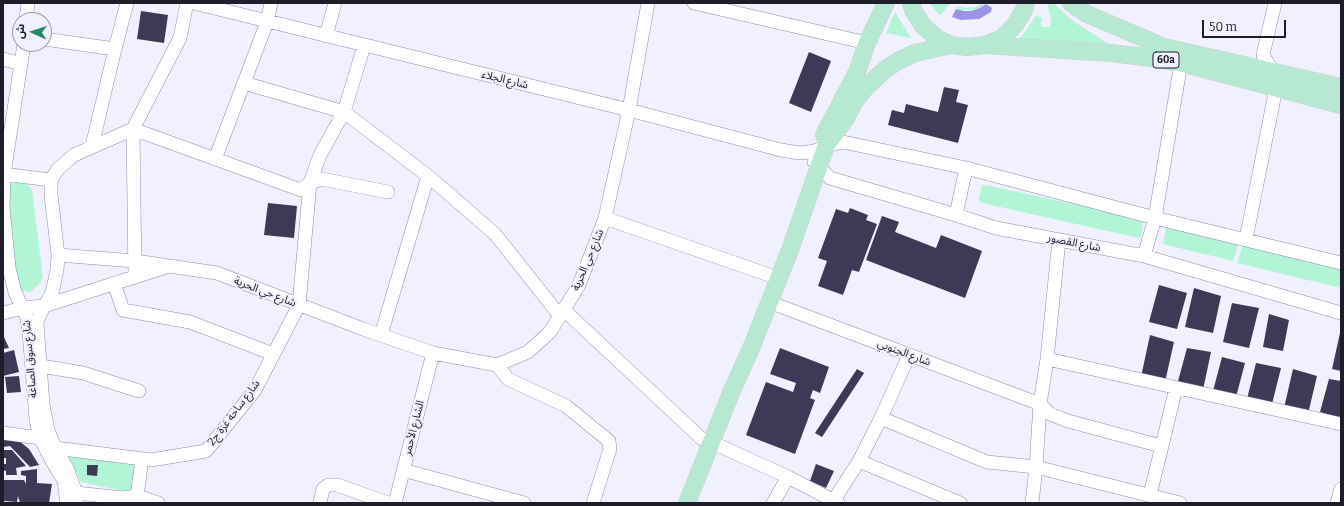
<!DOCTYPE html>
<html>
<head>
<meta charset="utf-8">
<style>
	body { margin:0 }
	#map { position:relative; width:1344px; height:506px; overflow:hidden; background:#f0f0fe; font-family:Bitter,"Noto Sans Arabic",serif }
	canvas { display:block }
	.frame { position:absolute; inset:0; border:4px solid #1e1d2a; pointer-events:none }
	.north { position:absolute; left:12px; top:12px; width:40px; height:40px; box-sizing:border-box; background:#f0f0fe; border:1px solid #9c9ca9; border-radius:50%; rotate:273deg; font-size:11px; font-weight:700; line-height:16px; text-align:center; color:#1e1d2a }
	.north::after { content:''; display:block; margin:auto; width:14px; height:18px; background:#258b66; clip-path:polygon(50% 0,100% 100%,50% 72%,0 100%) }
	.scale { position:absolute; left:1202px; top:20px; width:84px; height:18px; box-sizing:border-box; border:2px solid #1e1d2a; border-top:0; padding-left:5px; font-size:12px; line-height:14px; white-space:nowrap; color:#1e1d2a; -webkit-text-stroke:3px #f0f0fe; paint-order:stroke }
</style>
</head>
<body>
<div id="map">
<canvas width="1344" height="506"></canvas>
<div class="frame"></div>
<div class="north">ش</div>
<div class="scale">50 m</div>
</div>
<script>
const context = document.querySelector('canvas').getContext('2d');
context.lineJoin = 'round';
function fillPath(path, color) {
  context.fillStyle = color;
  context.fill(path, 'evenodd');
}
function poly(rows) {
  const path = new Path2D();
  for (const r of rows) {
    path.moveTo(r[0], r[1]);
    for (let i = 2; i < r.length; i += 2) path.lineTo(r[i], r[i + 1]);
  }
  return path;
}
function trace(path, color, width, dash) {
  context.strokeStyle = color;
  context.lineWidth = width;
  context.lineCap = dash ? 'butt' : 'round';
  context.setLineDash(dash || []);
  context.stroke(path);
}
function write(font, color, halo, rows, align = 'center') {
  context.font = font + ' Bitter,"Noto Sans Arabic",serif';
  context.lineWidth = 4;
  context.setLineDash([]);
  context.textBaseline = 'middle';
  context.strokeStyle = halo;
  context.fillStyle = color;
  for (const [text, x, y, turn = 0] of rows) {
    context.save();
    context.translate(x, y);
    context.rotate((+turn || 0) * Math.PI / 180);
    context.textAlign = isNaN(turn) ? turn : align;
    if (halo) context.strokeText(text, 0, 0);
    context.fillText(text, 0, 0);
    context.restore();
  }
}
fillPath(poly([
	[930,3,950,3,940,16],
	[982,3,985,3,980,8,972,10,962,10,956,8,957,6,965,8,976,7],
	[1047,3,1053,3,1073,21,1109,44,1016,42,1026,31,1036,15,1042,18,1041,24,1042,27,1050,27,1051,19],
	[895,12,911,38,886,33],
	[18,182,26,183,32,190,43,278,39,284,30,292,19,290,14,287,6,188,10,184],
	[982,185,990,186,1144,219,1141,236,1139,238,982,203,980,202,979,199,981,188],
	[1167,225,1239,243,1233,261,1163,244],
	[1243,244,1341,270,1341,288,1237,263],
	[65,451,139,460,133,493,81,482]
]), '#b2f5d6');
fillPath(poly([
	[986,4,992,8,991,12,979,19,961,20,952,17,956,9,964,11,971,11,980,8]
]), '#9b94e2');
fillPath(poly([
	[141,11,168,15,164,43,137,39],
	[809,52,831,61,811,112,789,103],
	[944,87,959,90,956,102,968,105,958,143,888,125,892,110,904,113,906,104,938,112],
	[268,203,297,206,294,238,264,235],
	[850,208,868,215,866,220,877,224,859,272,852,270,843,295,818,286,827,261,818,258,836,209,848,213],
	[882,216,899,222,895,232,936,248,941,235,982,251,965,298,866,260],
	[1159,285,1187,293,1177,329,1149,322],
	[1194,288,1221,296,1213,333,1185,327],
	[1232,303,1259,308,1249,348,1223,342],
	[1269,314,1289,320,1283,351,1263,347],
	[1340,333,1341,333,1341,371,1332,369],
	[3,335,9,348,3,349],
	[1150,335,1174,342,1165,382,1141,377],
	[780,348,829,367,820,393,813,390,810,398,815,400,795,454,746,435,766,382,793,392,796,383,770,374],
	[1187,348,1211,352,1203,390,1177,385],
	[14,350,19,372,3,376,3,353],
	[1222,357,1245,363,1236,397,1213,391],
	[1256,363,1281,368,1272,404,1247,399],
	[857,369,864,373,822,437,815,433],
	[1293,369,1317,376,1308,414,1284,408],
	[19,376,21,392,7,393,5,377],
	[1329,379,1341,381,1341,418,1320,412],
	[3,438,18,440,29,449,39,465,30,467,10,446,3,447],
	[3,450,12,450,26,466,16,468,17,475,6,475,6,471,3,470,3,464,6,464,6,458,3,458],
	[816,464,834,471,826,488,810,481],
	[87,465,98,465,97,476,87,475],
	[37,469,37,483,52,484,49,503,20,503,18,496,17,502,4,501,3,480,24,480,26,484,26,476,21,475,21,471]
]), '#3c3a56');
const minor = poly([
	[194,3,629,110,781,150,799,153,809,152,817,150,826,146,843,142,966,168,1155,218,1341,263],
	[694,3,867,43],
	[26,20,28,3],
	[326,36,335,3],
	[44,39,115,49],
	[24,44,4,174,3,208,9,268,15,292,27,318,29,331,36,419,40,438,52,461,64,481,67,503],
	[3,59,21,64],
	[244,83,344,112,428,176,495,234,560,316],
	[92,146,115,49,127,3],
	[215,159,267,22,271,3],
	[814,162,830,178,956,215,996,228,1144,256,1341,313],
	[3,174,51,180],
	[956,215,966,168],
	[605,218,772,276],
	[1246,239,1276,88,1272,71,1263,55,1275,3],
	[1144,256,1155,218,1181,63],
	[169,266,217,273,363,329,433,353,497,365,528,352,550,332,579,285,605,218,629,110,648,3],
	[135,277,133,129,301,190,310,183,322,179,388,192],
	[114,283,123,310,190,322,273,354],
	[769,302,1040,404,1050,414,1068,421,1161,446],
	[564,310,702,439],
	[3,313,23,308,44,306,169,266,135,261,58,255],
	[381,335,428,176],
	[1047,359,1341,424],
	[497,365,508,379,566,406,609,441,610,449,593,503],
	[41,366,83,373,139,391],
	[881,418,987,462,1036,467,1180,503],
	[3,433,40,438],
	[711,442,788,477,838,503],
	[55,448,151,460,206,451,255,390,299,305,310,183,320,155,344,112,364,46],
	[859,461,960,503],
	[403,470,524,503],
	[76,493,123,498,137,496,142,459],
	[1150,495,1176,388],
	[137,496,158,503],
	[76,503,76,493,67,468,55,448,48,430,43,405,37,323,40,314,52,293,57,270,58,255,51,195,51,180,58,169,74,155,133,129,180,38,187,3],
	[320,503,323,489,328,485,337,485,388,503],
	[395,503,433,353],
	[773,503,788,477],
	[832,503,859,461,881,418,909,355],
	[1032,503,1036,467,1040,404,1047,359,1059,240],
	[1337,503,1341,489]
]);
const major = poly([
	[911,3,913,10,923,26,937,38,951,45,967,47,985,45,1002,38,1015,25,1024,10,1026,3],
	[1071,3,1087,14,1164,47,1341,87],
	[985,45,1111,53,1152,58,1181,63,1341,105],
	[824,135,857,72,867,43,886,3],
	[687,503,731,393,752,346,790,250,826,146,846,118,855,101,867,86,886,69,898,61,915,53,951,45]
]);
trace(minor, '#8e8dad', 14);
trace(major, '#d2d2d4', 18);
trace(minor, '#fff', 13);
trace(major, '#b6e8d2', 17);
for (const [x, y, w] of [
	[1166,60,26]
]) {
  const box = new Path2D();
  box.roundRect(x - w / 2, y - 8, w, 16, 3);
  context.fillStyle = '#f0f0fe';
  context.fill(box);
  trace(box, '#1e1d2a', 1);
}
write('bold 10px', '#1e1d2a', null, [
	["60a",1166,60]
]);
write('11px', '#1e1d2a', '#f0f0fe', [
	["شارع الجلاء",505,80,14],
	["شارع القصور",1074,243,11],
	["شارع حي الحرية",588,260,-67],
	["شارع حي الحرية",265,292,21],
	["شارع الجنوبي",904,353,21],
	["شارع سوق الصاغة",30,359,-95],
	["شارع ساحة غزة ج2",234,413,-53],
	["الشارع الأحمر",414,428,-76]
]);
</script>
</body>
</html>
